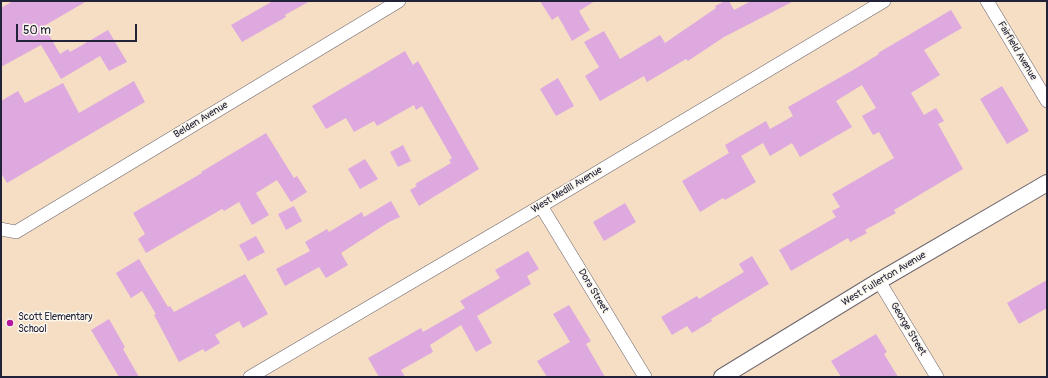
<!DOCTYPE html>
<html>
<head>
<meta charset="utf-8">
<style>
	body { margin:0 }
	#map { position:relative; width:1048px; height:378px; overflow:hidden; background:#f5dec4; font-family:Pangolin,sans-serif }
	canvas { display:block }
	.frame { position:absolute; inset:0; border:2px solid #22223b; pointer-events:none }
	.scale { position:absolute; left:16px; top:24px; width:121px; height:18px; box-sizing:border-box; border:2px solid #22223b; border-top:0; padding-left:5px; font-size:12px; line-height:14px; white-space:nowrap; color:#22223b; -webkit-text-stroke:3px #fbf7ec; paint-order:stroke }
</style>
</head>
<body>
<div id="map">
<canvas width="1048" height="378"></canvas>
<div class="frame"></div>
<div class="scale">50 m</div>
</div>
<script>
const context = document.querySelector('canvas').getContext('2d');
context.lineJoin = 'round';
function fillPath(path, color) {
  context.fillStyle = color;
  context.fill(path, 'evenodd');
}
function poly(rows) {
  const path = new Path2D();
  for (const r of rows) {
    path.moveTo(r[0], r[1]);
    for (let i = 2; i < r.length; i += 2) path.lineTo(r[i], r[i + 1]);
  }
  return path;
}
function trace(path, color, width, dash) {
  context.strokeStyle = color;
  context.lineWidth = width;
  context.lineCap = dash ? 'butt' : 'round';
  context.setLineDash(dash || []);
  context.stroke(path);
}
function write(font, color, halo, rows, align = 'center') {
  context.font = font + ' Pangolin,sans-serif';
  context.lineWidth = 3;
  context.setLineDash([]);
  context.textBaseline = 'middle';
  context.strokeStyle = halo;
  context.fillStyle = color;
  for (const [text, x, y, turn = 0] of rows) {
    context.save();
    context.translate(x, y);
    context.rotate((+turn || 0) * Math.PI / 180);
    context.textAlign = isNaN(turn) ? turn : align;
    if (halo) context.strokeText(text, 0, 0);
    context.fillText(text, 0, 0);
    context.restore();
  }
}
fillPath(poly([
	[13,1,87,1,44,26,60,54,68,49,70,52,108,30,127,62,109,71,100,56,61,79,41,45,1,67,1,8],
	[273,1,310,1,285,15,286,17,242,42,231,25],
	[540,1,595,1,579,11,590,30,572,41,558,16,552,20],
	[725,1,729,1,734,10,751,1,794,1,724,37,688,61,686,59,647,82,644,76,600,101,585,76,599,67,584,42,604,31,620,59,660,35,665,43,716,8,715,6],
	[951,10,962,28,924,50,940,75,911,93,924,115,936,108,944,121,938,124,963,169,894,210,896,213,865,230,867,233,850,242,848,238,791,271,779,250,836,217,832,211,840,207,832,194,894,158,879,132,873,135,862,116,876,108,862,85,836,101,852,127,800,157,792,143,770,156,763,143,741,156,756,182,725,200,723,198,700,212,682,181,729,153,725,145,766,121,770,129,793,116,788,107,853,70,879,54,878,53],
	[405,51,413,65,418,61,479,169,419,206,410,190,417,186,415,184,451,163,449,160,452,158,422,106,416,110,414,105,377,126,374,121,354,132,346,118,326,129,312,106],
	[558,78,574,106,556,116,540,89],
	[134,81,145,102,7,183,1,173,1,101,18,91,25,103,63,83,79,113],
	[1002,86,1029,131,1007,144,980,99],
	[266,133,294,178,297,176,307,192,291,202,277,180,256,193,269,215,252,225,239,202,224,211,222,209,146,253,138,239,145,234,133,213,202,173,201,172],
	[403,145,411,161,398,167,390,152],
	[365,159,378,179,360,189,348,169],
	[391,201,400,217,389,222,341,253,348,265,326,278,319,267,285,286,276,269,310,251,305,242,327,229,329,232,362,212,364,217],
	[625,203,636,222,604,241,593,222],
	[294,206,302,221,286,230,278,214],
	[256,236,265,252,248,261,239,245],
	[528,251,539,269,527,276,531,284,477,316,492,343,476,352,461,325,430,345,433,352,401,370,405,377,379,377,368,358,421,328,423,332,465,308,460,301,500,278,495,270],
	[752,256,769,284,711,319,712,321,692,333,687,326,672,335,661,317,697,296,699,299,744,272,739,264],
	[139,259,168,307,170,306,174,312,245,274,268,314,243,328,239,321,215,335,220,343,205,352,203,349,179,362,154,315,156,314,142,291,131,298,116,273],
	[1047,280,1047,308,1019,324,1007,303],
	[569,305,591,341,586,344,605,377,547,377,537,361,570,342,553,314],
	[109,319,125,347,123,349,139,377,119,377,91,330],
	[876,334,887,352,884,354,898,377,841,377,831,361]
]), '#dea9df');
const minor = poly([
	[987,1,1047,101],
	[541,206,645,377],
	[1,229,16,232,399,1],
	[879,281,937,377],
	[250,377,541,206,884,1]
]);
const tertiary = poly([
	[722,377,879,281,1047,183]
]);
trace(minor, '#6c646b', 14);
trace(tertiary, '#6c646b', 18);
trace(minor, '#fff', 13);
trace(tertiary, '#fff', 16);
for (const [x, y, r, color] of [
	[10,323,4,"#b5179e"]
]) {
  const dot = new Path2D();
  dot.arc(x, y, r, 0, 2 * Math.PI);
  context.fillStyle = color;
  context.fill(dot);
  trace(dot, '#fbf7ec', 1.5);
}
write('10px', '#22223b', '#fbf7ec', [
	["Fairfield Avenue",1017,51,59],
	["Belden Avenue",201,120,-31],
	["West Medill Avenue",567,190,-31],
	["West Fullerton Avenue",884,279,-31],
	["Dora Street",593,291,59],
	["George Street",908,329,59]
]);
write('10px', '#22223b', '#fbf7ec', [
	["Scott Elementary",18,317],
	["School",18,329]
], 'left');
</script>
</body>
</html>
